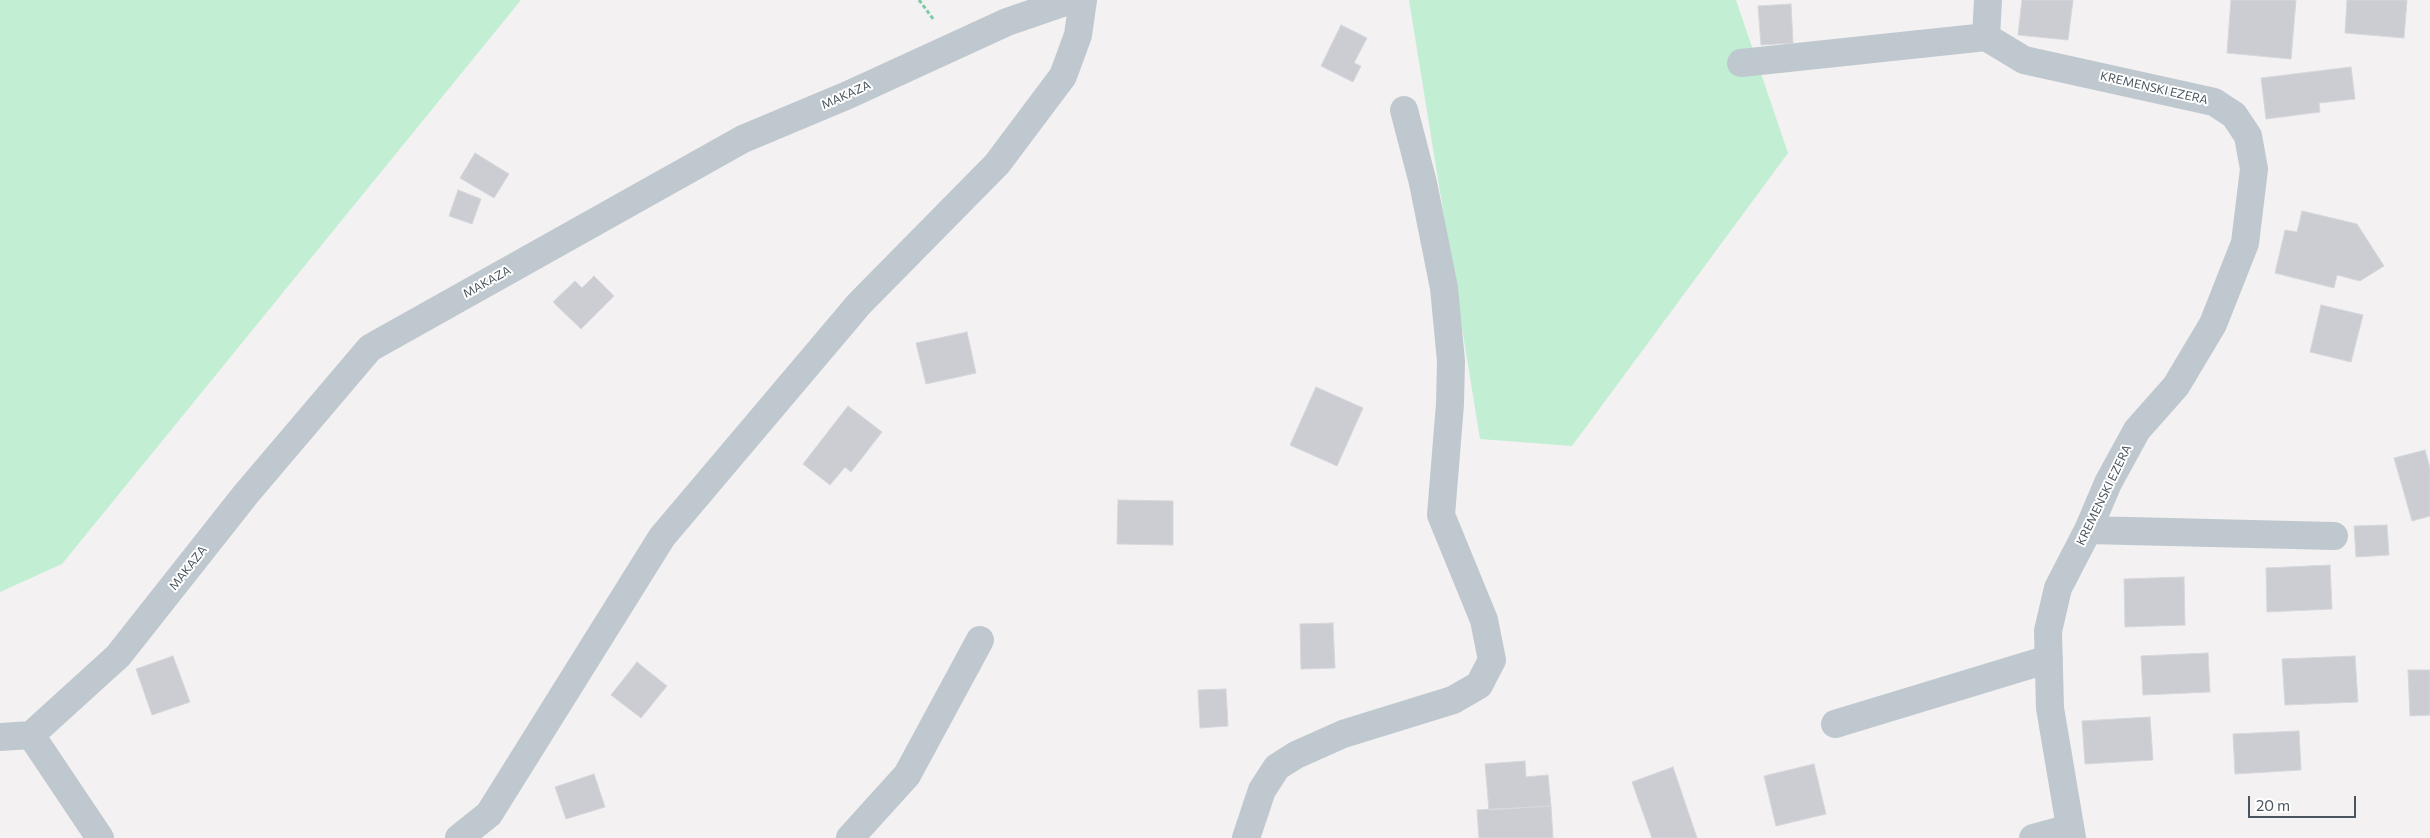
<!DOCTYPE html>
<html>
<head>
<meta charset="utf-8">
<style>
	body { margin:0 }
	#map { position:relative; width:2430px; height:838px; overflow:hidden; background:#f3f1f1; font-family:Commissioner,sans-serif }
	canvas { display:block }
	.scale { position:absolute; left:2248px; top:796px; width:108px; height:22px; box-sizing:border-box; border:2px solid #49545e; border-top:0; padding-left:6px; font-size:15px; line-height:18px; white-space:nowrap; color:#49545e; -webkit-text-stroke:4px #fff; paint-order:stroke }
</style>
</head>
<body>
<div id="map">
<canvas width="2430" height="838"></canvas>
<div class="scale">20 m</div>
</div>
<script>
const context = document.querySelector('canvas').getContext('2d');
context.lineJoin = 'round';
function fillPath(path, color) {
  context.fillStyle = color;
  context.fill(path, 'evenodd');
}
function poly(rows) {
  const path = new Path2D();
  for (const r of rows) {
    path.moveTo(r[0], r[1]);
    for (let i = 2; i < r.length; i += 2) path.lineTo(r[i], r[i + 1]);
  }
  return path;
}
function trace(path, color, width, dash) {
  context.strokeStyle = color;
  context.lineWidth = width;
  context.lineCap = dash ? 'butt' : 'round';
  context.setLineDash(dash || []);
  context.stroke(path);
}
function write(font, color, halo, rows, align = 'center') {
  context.font = font + ' Commissioner,sans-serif';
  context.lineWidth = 4;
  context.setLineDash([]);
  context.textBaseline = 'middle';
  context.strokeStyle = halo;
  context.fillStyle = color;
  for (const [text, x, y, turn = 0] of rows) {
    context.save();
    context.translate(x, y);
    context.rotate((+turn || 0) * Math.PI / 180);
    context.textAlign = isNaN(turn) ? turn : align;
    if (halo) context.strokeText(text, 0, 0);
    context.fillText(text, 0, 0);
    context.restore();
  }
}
fillPath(poly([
	[0,0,521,0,62,564,0,592],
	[1409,0,1736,0,1788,153,1572,446,1480,439]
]), '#c2eed4');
const building = poly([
	[2022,0,2073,0,2068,40,2018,35,2022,0],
	[2231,0,2296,0,2291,59,2227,53,2231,0],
	[2347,0,2407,0,2404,38,2345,33,2347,0],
	[1791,4,1793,43,1761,45,1758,6,1791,4],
	[1341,25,1367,38,1354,63,1361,66,1353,82,1321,66,1341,25],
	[2351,67,2355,99,2319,103,2320,112,2266,119,2261,78,2351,67],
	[475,153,509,174,494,198,460,178,475,153],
	[458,190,481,199,472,224,449,216,458,190],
	[2302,211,2357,224,2384,266,2360,281,2337,275,2334,288,2275,273,2285,230,2297,232,2302,211],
	[594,276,614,296,581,329,553,302,575,281,582,288,594,276],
	[2321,305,2363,315,2351,362,2310,352,2321,305],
	[967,332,976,373,926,384,916,343,967,332],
	[1316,387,1363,408,1337,466,1290,445,1316,387],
	[848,406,882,432,851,472,845,467,830,485,803,464,848,406],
	[2425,450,2430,468,2430,516,2412,521,2394,458,2425,450],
	[1118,500,1173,501,1173,545,1117,544,1118,500],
	[2387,525,2389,555,2356,557,2354,526,2387,525],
	[2330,565,2332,609,2267,612,2266,568,2330,565],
	[2184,577,2185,625,2125,627,2124,579,2184,577],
	[1333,623,1335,668,1301,669,1300,624,1333,623],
	[2208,653,2210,692,2143,695,2141,656,2208,653],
	[173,656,190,702,152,715,136,669,173,656],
	[2355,656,2358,702,2285,705,2282,659,2355,656],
	[637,662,667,686,641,718,611,695,637,662],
	[2408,670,2430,670,2430,715,2410,716,2408,670],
	[1226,689,1228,726,1200,728,1198,690,1226,689],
	[2150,717,2153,760,2085,764,2082,721,2150,717],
	[2299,731,2301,770,2235,774,2233,734,2299,731],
	[1525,761,1526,777,1548,775,1551,806,1489,810,1485,764,1525,761],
	[1814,764,1826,814,1776,826,1764,776,1814,764],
	[1673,767,1697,838,1652,838,1632,782,1673,767],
	[594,774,605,807,566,819,555,787,594,774],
	[1551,806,1553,838,1479,838,1477,810,1551,806]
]);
fillPath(building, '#cbcdd3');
trace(building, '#d5d7dc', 1);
trace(poly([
	[919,0,934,20]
]), '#7bcba5', 3, [4, 2.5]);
trace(poly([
	[1986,37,2024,60,2214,102,2234,115,2248,136,2254,169,2245,243,2213,324,2176,386,2137,430,2108,483,2088,530,2058,588,2048,631,2050,708,2072,838],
	[1986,37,1988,0],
	[1741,63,1986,37],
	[2088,530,2334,536],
	[1835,724,2049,659],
	[31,735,118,656,246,494,370,348,743,139,848,95,1007,22,1071,0],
	[31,735,100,838],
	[0,737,31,735],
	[459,838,489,814,662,537,859,304,997,164,1063,76,1078,35,1083,0],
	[850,838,907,775,980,640],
	[1246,838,1262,790,1277,767,1296,755,1343,734,1453,700,1479,685,1492,660,1484,620,1441,515,1450,404,1451,361,1444,288,1423,183,1404,110],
	[2033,838,2070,828]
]), '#bfc8cf', 28);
write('12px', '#49545e', '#fff', [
	["KREMENSKI EZERA",2154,88,13],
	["MAKAZA",846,95,-24],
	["MAKAZA",487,282,-29],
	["KREMENSKI EZERA",2104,495,-64],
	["MAKAZA",188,568,-52]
]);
</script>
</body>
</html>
